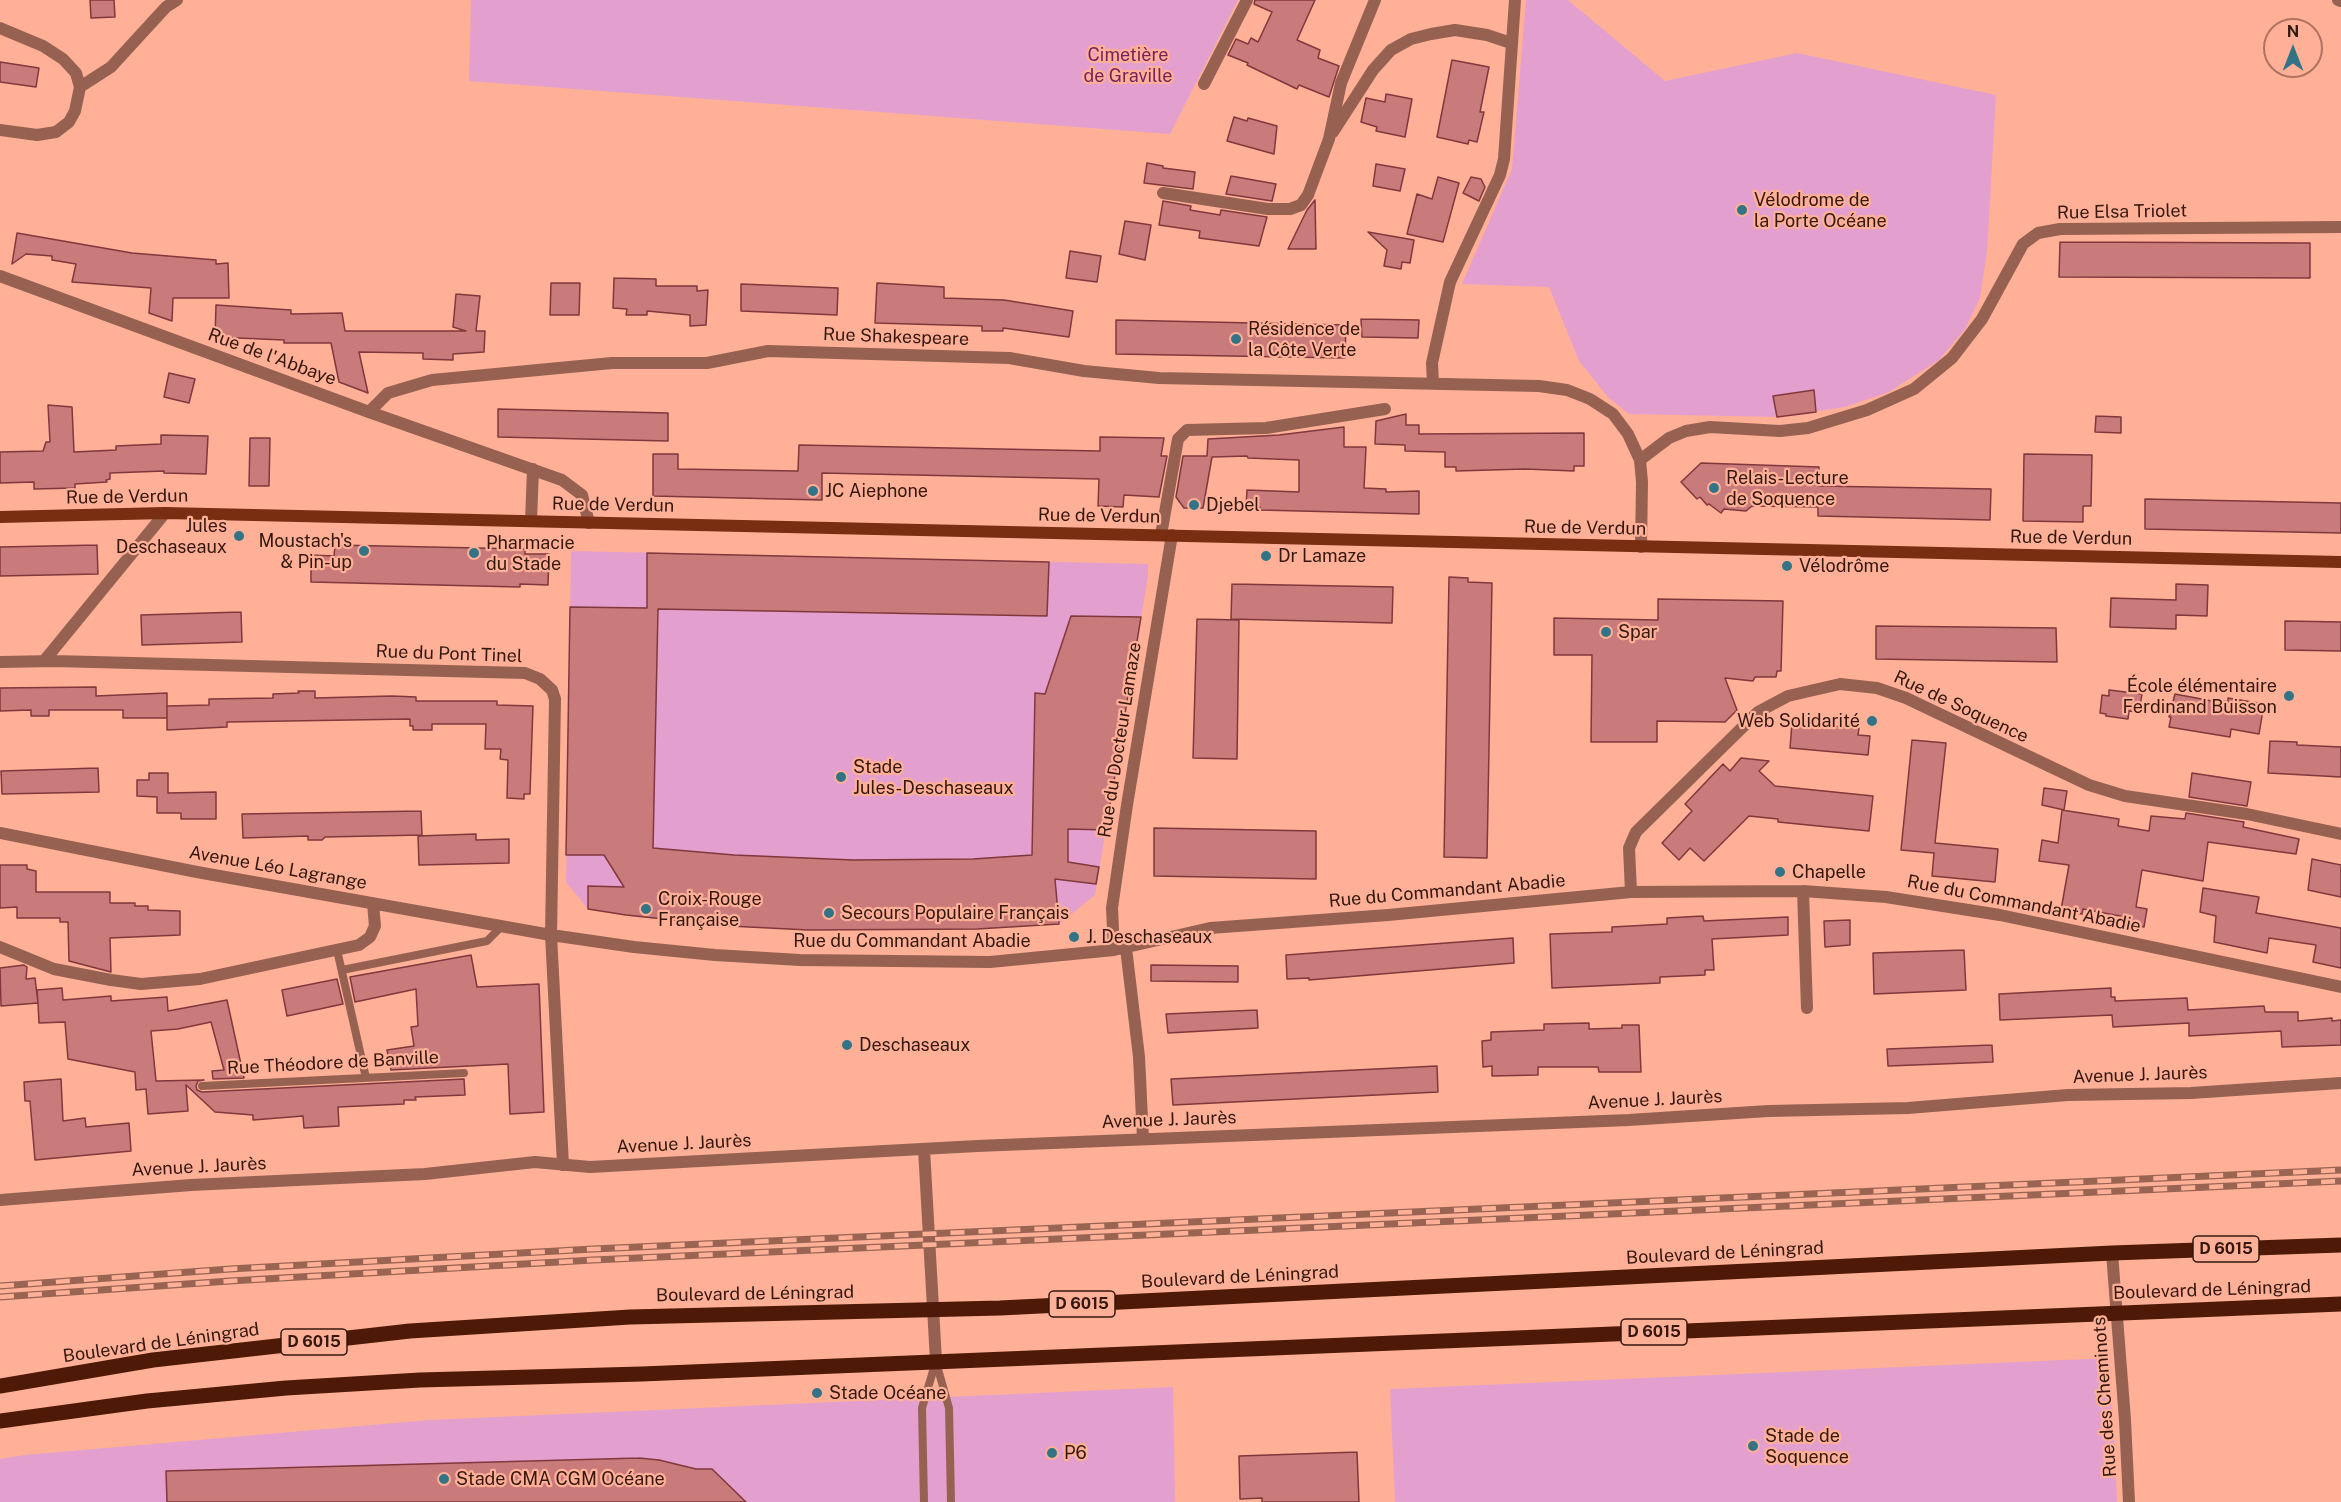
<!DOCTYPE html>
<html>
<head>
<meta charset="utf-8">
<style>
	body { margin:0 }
	#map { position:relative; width:2341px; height:1502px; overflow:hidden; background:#ffb097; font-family:"Public Sans",sans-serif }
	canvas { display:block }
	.north { position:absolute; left:2263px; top:18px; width:60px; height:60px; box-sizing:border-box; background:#ffb097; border:2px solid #ae7360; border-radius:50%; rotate:0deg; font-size:16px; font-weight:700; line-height:24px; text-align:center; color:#34170e }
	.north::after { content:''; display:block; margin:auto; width:21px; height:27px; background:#327386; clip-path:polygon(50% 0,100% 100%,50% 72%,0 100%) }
</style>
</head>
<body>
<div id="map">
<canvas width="2341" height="1502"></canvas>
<div class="north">N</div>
</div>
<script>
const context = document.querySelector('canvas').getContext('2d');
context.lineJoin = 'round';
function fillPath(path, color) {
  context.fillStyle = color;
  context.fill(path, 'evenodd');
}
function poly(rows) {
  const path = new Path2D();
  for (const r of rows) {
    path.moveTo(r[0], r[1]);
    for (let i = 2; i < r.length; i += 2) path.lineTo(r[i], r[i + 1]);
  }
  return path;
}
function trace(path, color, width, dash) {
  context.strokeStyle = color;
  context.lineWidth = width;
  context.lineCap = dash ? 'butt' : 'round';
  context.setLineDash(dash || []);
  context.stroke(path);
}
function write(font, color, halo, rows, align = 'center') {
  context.font = font + ' "Public Sans",sans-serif';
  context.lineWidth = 4.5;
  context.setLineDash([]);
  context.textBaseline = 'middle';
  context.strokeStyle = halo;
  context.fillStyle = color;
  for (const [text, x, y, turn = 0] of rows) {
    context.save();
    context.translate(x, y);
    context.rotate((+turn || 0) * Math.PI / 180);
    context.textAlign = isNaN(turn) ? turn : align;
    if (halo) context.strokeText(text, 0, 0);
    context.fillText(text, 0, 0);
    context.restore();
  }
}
fillPath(poly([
	[471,0,1238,0,1170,134,469,81],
	[1526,0,1568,0,1665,81,1797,53,1996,95,1987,251,1980,298,1965,329,1939,360,1889,392,1845,407,1777,417,1629,414,1608,397,1579,361,1549,287,1462,284,1512,169],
	[571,551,1148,564,1148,576,1095,895,1059,924,977,929,808,930,729,926,626,915,588,909,566,882],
	[2110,1358,2117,1502,1395,1502,1390,1389],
	[1173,1387,1175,1502,0,1502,0,1459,25,1455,430,1420]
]), '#e3a0ce');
const building = poly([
	[90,0,114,0,115,17,91,18,90,0],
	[1255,0,1315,0,1297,40,1320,50,1318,58,1339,66,1329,97,1299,85,1297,89,1247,65,1248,63,1228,55,1236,39,1248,44,1251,38,1258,42,1272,12,1254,4,1255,0],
	[1452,60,1489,67,1480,112,1484,112,1477,142,1469,140,1468,144,1437,137,1452,60],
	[0,62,39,68,36,87,0,82,0,62],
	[1386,94,1412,99,1405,137,1376,131,1377,127,1361,122,1366,98,1385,102,1386,94],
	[1234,117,1247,121,1248,118,1277,126,1274,154,1227,141,1234,117],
	[1147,163,1163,166,1163,168,1195,172,1193,189,1144,183,1147,163],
	[1376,164,1405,169,1400,191,1373,186,1376,164],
	[1231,176,1276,184,1272,201,1226,194,1231,176],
	[1438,177,1459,183,1443,242,1407,234,1417,194,1432,199,1438,177],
	[1471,177,1481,179,1485,187,1479,201,1463,193,1471,177],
	[1315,200,1316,249,1288,249,1307,210,1315,200],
	[1163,201,1191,206,1190,210,1220,215,1221,210,1267,217,1259,246,1199,238,1200,231,1159,225,1163,201],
	[1125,221,1151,225,1145,260,1119,254,1125,221],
	[1368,232,1414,240,1410,263,1402,262,1401,269,1384,266,1387,250,1368,232],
	[17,233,132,253,216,260,216,264,228,263,229,298,173,298,172,321,149,313,151,288,72,282,76,264,52,260,52,256,26,254,12,264,17,233],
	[2060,242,2310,243,2310,278,2059,277,2060,242],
	[1070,251,1101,256,1097,282,1066,278,1070,251],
	[614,278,656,279,656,286,697,286,697,291,708,290,706,325,690,326,690,315,647,311,647,315,626,315,627,309,613,308,614,278],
	[551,283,580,283,579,315,550,315,551,283],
	[877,283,944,287,944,298,1004,300,1073,311,1069,337,1003,328,1003,331,982,331,982,326,875,323,877,283],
	[741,284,838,288,837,315,741,311,741,284],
	[456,294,480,296,476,331,485,331,484,352,453,354,453,360,423,359,423,353,359,352,368,393,339,382,331,343,284,343,284,340,215,337,216,305,291,310,291,314,342,313,345,331,466,331,453,327,456,294],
	[1361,319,1419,320,1418,338,1362,337,1361,319],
	[1116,320,1346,325,1345,358,1116,354,1116,320],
	[169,373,195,379,189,403,164,397,169,373],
	[1814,390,1816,412,1777,417,1773,396,1814,390],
	[48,405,72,407,74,452,116,450,116,446,161,444,161,435,208,436,206,474,164,473,164,471,110,473,110,479,106,480,107,482,75,484,75,488,34,489,34,482,0,483,0,452,43,451,46,442,50,442,48,405],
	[498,409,668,413,668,441,498,437,498,409],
	[1406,414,1406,425,1419,425,1419,434,1584,433,1584,466,1574,466,1574,471,1525,469,1456,471,1456,467,1445,467,1445,452,1405,451,1405,445,1375,444,1376,421,1406,414],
	[2096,416,2121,417,2121,433,2095,432,2096,416],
	[1344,427,1344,447,1366,447,1364,488,1386,489,1386,492,1419,491,1419,514,1260,510,1260,507,1246,506,1247,490,1299,492,1299,460,1248,458,1247,456,1212,457,1203,508,1184,508,1176,497,1183,456,1207,456,1208,439,1279,435,1344,427],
	[1100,437,1164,438,1161,456,1167,456,1159,497,1124,495,1123,507,1098,506,1099,479,822,473,822,500,653,496,653,454,678,454,678,469,798,471,799,445,1100,451,1100,437],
	[250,438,270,438,269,486,249,486,250,438],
	[2024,454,2092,455,2091,506,2083,506,2083,522,2023,521,2024,454],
	[1701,463,1819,467,1818,486,1991,489,1990,520,1818,516,1818,507,1752,506,1746,511,1724,509,1721,513,1709,504,1707,505,1700,497,1697,499,1681,482,1701,463],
	[2145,499,2341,503,2341,533,2145,529,2145,499],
	[97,545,98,574,0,576,0,547,97,545],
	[335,545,525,549,525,554,549,554,548,585,520,584,520,587,311,582,311,555,334,556,335,545],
	[647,553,1049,562,1047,616,658,609,653,848,734,855,853,860,973,859,1032,855,1035,693,1045,694,1071,616,1141,617,1106,830,1068,829,1068,862,1099,867,1096,884,1055,879,1059,924,977,929,808,930,729,926,626,915,588,909,588,886,624,887,604,855,566,855,570,607,647,608,647,553],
	[1449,577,1468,578,1468,582,1492,583,1487,858,1444,857,1449,577],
	[1232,584,1393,587,1392,623,1231,619,1232,584],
	[2176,584,2208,585,2207,616,2176,615,2176,629,2110,627,2111,598,2176,600,2176,584],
	[1658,599,1783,601,1781,671,1777,671,1776,677,1755,677,1753,681,1725,678,1737,710,1725,722,1657,721,1657,742,1591,742,1592,655,1554,655,1554,618,1658,620,1658,599],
	[241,612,242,642,142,645,141,615,241,612],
	[1197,619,1239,620,1237,759,1193,758,1197,619],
	[2285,621,2341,622,2341,651,2285,650,2285,621],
	[1876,626,2056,628,2057,662,1876,659,1876,626],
	[96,687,96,696,167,693,167,718,123,718,123,710,49,710,49,716,31,716,31,710,0,711,0,688,96,687],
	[2109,690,2142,694,2139,712,2129,711,2128,719,2106,716,2106,714,2100,713,2102,695,2109,696,2109,690],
	[298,691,315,691,315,698,392,696,416,697,416,701,497,701,497,705,533,706,530,794,524,794,524,799,507,798,508,760,500,759,501,749,485,749,486,724,432,724,432,730,413,730,413,726,410,726,410,719,227,722,227,727,167,730,167,706,209,705,209,699,273,698,273,694,299,693,298,691],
	[2175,694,2212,701,2212,699,2228,702,2228,698,2264,704,2259,734,2231,729,2230,737,2169,727,2171,717,2169,717,2175,694],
	[1792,723,1859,728,1858,735,1870,736,1868,755,1790,748,1792,723],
	[1912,740,1946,743,1935,843,1998,849,1995,882,1932,876,1934,853,1901,850,1912,740],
	[2270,741,2297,742,2297,745,2341,747,2341,777,2268,773,2270,741],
	[1741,758,1769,761,1759,771,1775,786,1873,796,1869,831,1778,822,1778,819,1749,816,1704,861,1690,848,1679,860,1662,843,1692,811,1685,804,1723,764,1730,771,1741,758],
	[98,768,99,792,2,794,1,771,98,768],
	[149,773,168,773,168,793,216,792,216,819,181,819,181,813,157,813,157,797,137,796,137,780,149,780,149,773],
	[2192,773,2251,782,2247,806,2189,797,2192,773],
	[2044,788,2067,791,2064,810,2042,805,2044,788],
	[2062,810,2119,819,2118,826,2149,831,2151,816,2185,819,2186,813,2244,822,2243,827,2299,839,2296,854,2208,842,2203,881,2142,870,2136,907,2147,909,2144,927,2124,923,2125,917,2083,909,2082,914,2061,910,2069,865,2039,861,2042,840,2058,843,2062,810],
	[421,811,422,835,325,837,322,840,308,840,308,836,243,838,242,814,421,811],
	[1154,828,1316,831,1316,879,1154,876,1154,828],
	[476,834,476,840,509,839,509,863,419,865,418,836,476,834],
	[2312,859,2341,865,2341,897,2308,890,2312,859],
	[0,865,27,865,27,869,36,871,36,892,110,892,110,903,135,903,135,906,148,906,148,910,180,911,180,935,110,938,111,972,69,961,68,922,60,922,60,918,17,918,17,907,0,908,0,865],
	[2203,888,2259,897,2256,913,2341,928,2341,968,2313,962,2316,945,2269,938,2267,953,2214,942,2216,916,2200,912,2203,888],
	[1703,916,1704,921,1788,917,1788,935,1712,939,1714,970,1705,970,1705,975,1660,977,1660,983,1552,988,1550,934,1612,932,1612,927,1667,924,1667,918,1703,916],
	[1850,920,1850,945,1825,947,1824,921,1850,920],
	[1513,938,1514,963,1309,980,1309,978,1287,979,1286,955,1513,938],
	[1964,950,1966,990,1874,994,1873,953,1964,950],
	[471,955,477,987,539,984,544,1112,510,1114,508,1064,391,1070,387,1050,414,1046,411,1027,418,1026,416,989,355,1002,350,977,471,955],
	[24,965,27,967,26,979,35,978,38,1003,37,990,62,988,63,1000,111,996,111,1001,167,997,168,1011,227,1000,244,1078,213,1079,212,1071,224,1070,211,1022,178,1029,151,1031,156,1081,204,1080,198,1081,196,1086,197,1090,202,1092,464,1079,465,1095,415,1097,416,1100,404,1100,404,1104,338,1107,339,1126,304,1128,303,1116,253,1120,253,1115,215,1112,186,1085,188,1111,148,1114,146,1089,136,1090,135,1072,68,1059,65,1022,39,1023,38,1003,1,1006,0,968,24,965],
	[1151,965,1238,966,1238,982,1151,981,1151,965],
	[337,979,343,1004,287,1016,282,990,337,979],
	[2111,988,2111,997,2115,997,2115,1001,2187,998,2188,1010,2264,1006,2265,1012,2298,1012,2298,1021,2332,1018,2332,1021,2341,1020,2341,1045,2282,1047,2281,1031,2189,1036,2189,1023,2113,1027,2112,1015,2000,1020,1999,994,2111,988],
	[1257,1010,1258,1028,1168,1033,1166,1014,1257,1010],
	[1589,1023,1589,1029,1622,1028,1622,1025,1639,1025,1641,1072,1599,1072,1598,1067,1538,1067,1538,1075,1492,1076,1492,1066,1483,1067,1482,1041,1491,1040,1491,1032,1544,1030,1544,1024,1589,1023],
	[1992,1045,1993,1062,1888,1066,1887,1049,1992,1045],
	[1437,1066,1438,1092,1173,1105,1171,1079,1437,1066],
	[61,1079,63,1121,85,1118,86,1127,129,1123,131,1151,35,1160,30,1101,25,1101,24,1082,61,1079],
	[1357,1452,1359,1502,1262,1502,1262,1498,1240,1499,1239,1456,1357,1452],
	[639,1458,659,1460,696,1469,712,1469,746,1502,167,1502,166,1471,639,1458]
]);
fillPath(building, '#c97a7b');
trace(building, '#80383c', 1.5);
trace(poly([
	[337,950,366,1078],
	[342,970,487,941,502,926],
	[202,1086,464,1073],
	[936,1362,949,1408,951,1502],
	[924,1502,922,1408,936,1361]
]), '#966150', 8);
trace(poly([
	[0,28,43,46,63,59,76,73,80,87,75,111,69,122,56,132,37,135,0,130],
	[1204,84,1247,0],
	[80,87,111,67,166,7,177,0],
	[1333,132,1373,70,1391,50,1411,39,1431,34,1455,30,1487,35,1511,43],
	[1163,193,1268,209,1290,209,1301,205,1308,195,1329,139,1341,83,1375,0],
	[0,276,369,412,562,480,582,495,589,523],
	[1433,383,1432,363,1450,282,1500,175,1504,159,1515,0],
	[369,412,388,393,432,380,612,363,707,363,768,351,1009,358,1084,371,1159,378,1539,386,1567,390,1590,399,1613,414,1628,434,1640,460,1642,482,1641,547],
	[1640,460,1669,438,1686,431,1710,427,1780,431,1808,428,1867,410,1914,389,1952,358,1982,319,2023,244,2038,233,2060,229,2341,227],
	[531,521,533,469],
	[1161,535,1178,439,1187,430,1266,428,1385,409],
	[44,661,165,513],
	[0,662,54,661,525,673,540,679,552,690,555,699,551,935,563,1165],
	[0,833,197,872,551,935,634,947,715,955,800,960,990,962,1114,950,1210,928,1388,915,1631,892,1803,891,1886,897,2000,915,2341,987],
	[1803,891,1807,1008],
	[1631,892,1629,848,1636,832,1758,712,1788,696,1840,684,1877,688,1906,698,2089,785,2125,796,2247,814,2341,834],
	[0,947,54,969,111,980,141,984,200,979,359,945,370,937,375,926,373,904],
	[1126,948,1139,1057,1143,1139],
	[1114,950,1112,908,1127,805,1172,535],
	[2112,1253,2125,1420,2129,1502]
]), '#966150', 12);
trace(poly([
	[2338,0,2341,1],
	[924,1149,936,1361],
	[0,1200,191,1185,425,1174,535,1162,590,1167,977,1146,1629,1120,1768,1111,1908,1108,2068,1095,2191,1093,2341,1083]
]), '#966150', 12);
trace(poly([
	[0,517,165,513,2341,562]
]), '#792d11', 12);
trace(poly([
	[0,1386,153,1360,410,1331,630,1317,1000,1308,2112,1253,2341,1245],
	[0,1421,147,1401,286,1388,420,1380,642,1374,2341,1304]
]), '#4e1906', 15);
const rail = poly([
	[0,1286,230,1269,593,1249,2341,1170],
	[0,1297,230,1281,593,1260,2341,1181]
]);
trace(rail, '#9a6453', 7);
trace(rail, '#ffb097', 4.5, [14]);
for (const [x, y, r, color] of [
	[1742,210,6,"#327386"],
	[1236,339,6,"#327386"],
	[1714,488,6,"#327386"],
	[813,491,6,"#327386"],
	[1194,505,6,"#327386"],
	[239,536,6,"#327386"],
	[364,551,6,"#327386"],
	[474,553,6,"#327386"],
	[1266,556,6,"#327386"],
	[1787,566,6,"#327386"],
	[1606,632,6,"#327386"],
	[2289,696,6,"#327386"],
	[1872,721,6,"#327386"],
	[841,777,6,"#327386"],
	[1780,872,6,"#327386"],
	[646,909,6,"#327386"],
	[829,913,6,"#327386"],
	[1074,937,6,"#327386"],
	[847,1045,6,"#327386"],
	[817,1393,6,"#327386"],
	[1753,1446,6,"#327386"],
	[1052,1453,6,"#327386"],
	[444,1479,6,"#327386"]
]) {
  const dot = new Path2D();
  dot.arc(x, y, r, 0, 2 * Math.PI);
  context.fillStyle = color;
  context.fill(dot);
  trace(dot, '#ffb097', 2);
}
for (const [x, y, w] of [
	[2226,1249,66],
	[1082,1304,66],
	[1654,1332,66],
	[314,1342,66]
]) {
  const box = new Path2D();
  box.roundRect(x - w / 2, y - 13, w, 26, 4.5);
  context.fillStyle = '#ffb097';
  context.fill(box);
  trace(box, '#34170e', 1.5);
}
write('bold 16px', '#34170e', null, [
	["D 6015",2226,1249],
	["D 6015",1082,1304],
	["D 6015",1654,1332],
	["D 6015",314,1342]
]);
write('18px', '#742160', '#ffb097', [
	["Cimetière",1128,55],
	["de Graville",1128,76]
]);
write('18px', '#34170e', '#ffb097', [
	["Vélodrome de",1754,200],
	["la Porte Océane",1754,221],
	["Résidence de",1248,329],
	["la Côte Verte",1248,350],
	["Relais-Lecture",1726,478],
	["de Soquence",1726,499],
	["JC Aiephone",825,491],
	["Djebel",1206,505],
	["Jules",227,526,"right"],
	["Deschaseaux",227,547,"right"],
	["Moustach's",352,541,"right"],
	["& Pin-up",352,562,"right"],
	["Pharmacie",486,543],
	["du Stade",486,564],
	["Dr Lamaze",1278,556],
	["Vélodrôme",1799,566],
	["Spar",1618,632],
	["École élémentaire",2277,686,"right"],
	["Ferdinand Buisson",2277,707,"right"],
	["Web Solidarité",1860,721,"right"],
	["Stade",853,767],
	["Jules-Deschaseaux",853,788],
	["Chapelle",1792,872],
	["Croix-Rouge",658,899],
	["Française",658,920],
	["Secours Populaire Français",841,913],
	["J. Deschaseaux",1086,937],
	["Deschaseaux",859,1045],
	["Stade Océane",829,1393],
	["Stade de",1765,1436],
	["Soquence",1765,1457],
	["P6",1064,1453],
	["Stade CMA CGM Océane",456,1479]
], 'left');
write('18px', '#34170e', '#ffb097', [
	["Rue Elsa Triolet",2122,212,-1],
	["Rue Shakespeare",896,337,2],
	["Rue de l'Abbaye",272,357,20],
	["Rue de Verdun",127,497,-1],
	["Rue de Verdun",613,505,1],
	["Rue de Verdun",1099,516,1],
	["Rue de Verdun",1585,528,1],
	["Rue de Verdun",2071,538,1],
	["Rue du Pont Tinel",449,654,2],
	["Rue de Soquence",1961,707,25],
	["Rue du Docteur Lamaze",1120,740,-81],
	["Avenue Léo Lagrange",278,868,10],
	["Rue du Commandant Abadie",1447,891,-5],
	["Rue du Commandant Abadie",2024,904,11],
	["Rue du Commandant Abadie",912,941],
	["Rue Théodore de Banville",333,1063,-3],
	["Avenue J. Jaurès",2140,1075,-2],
	["Avenue J. Jaurès",1655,1100,-3],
	["Avenue J. Jaurès",1169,1120,-2],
	["Avenue J. Jaurès",684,1144,-3],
	["Avenue J. Jaurès",199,1167,-3],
	["Boulevard de Léningrad",1725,1253,-3],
	["Boulevard de Léningrad",1240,1277,-3],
	["Boulevard de Léningrad",2212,1290,-2],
	["Boulevard de Léningrad",755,1294,-1],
	["Boulevard de Léningrad",161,1343,-8],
	["Rue des Cheminots",2105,1397,-94]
]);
</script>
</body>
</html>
